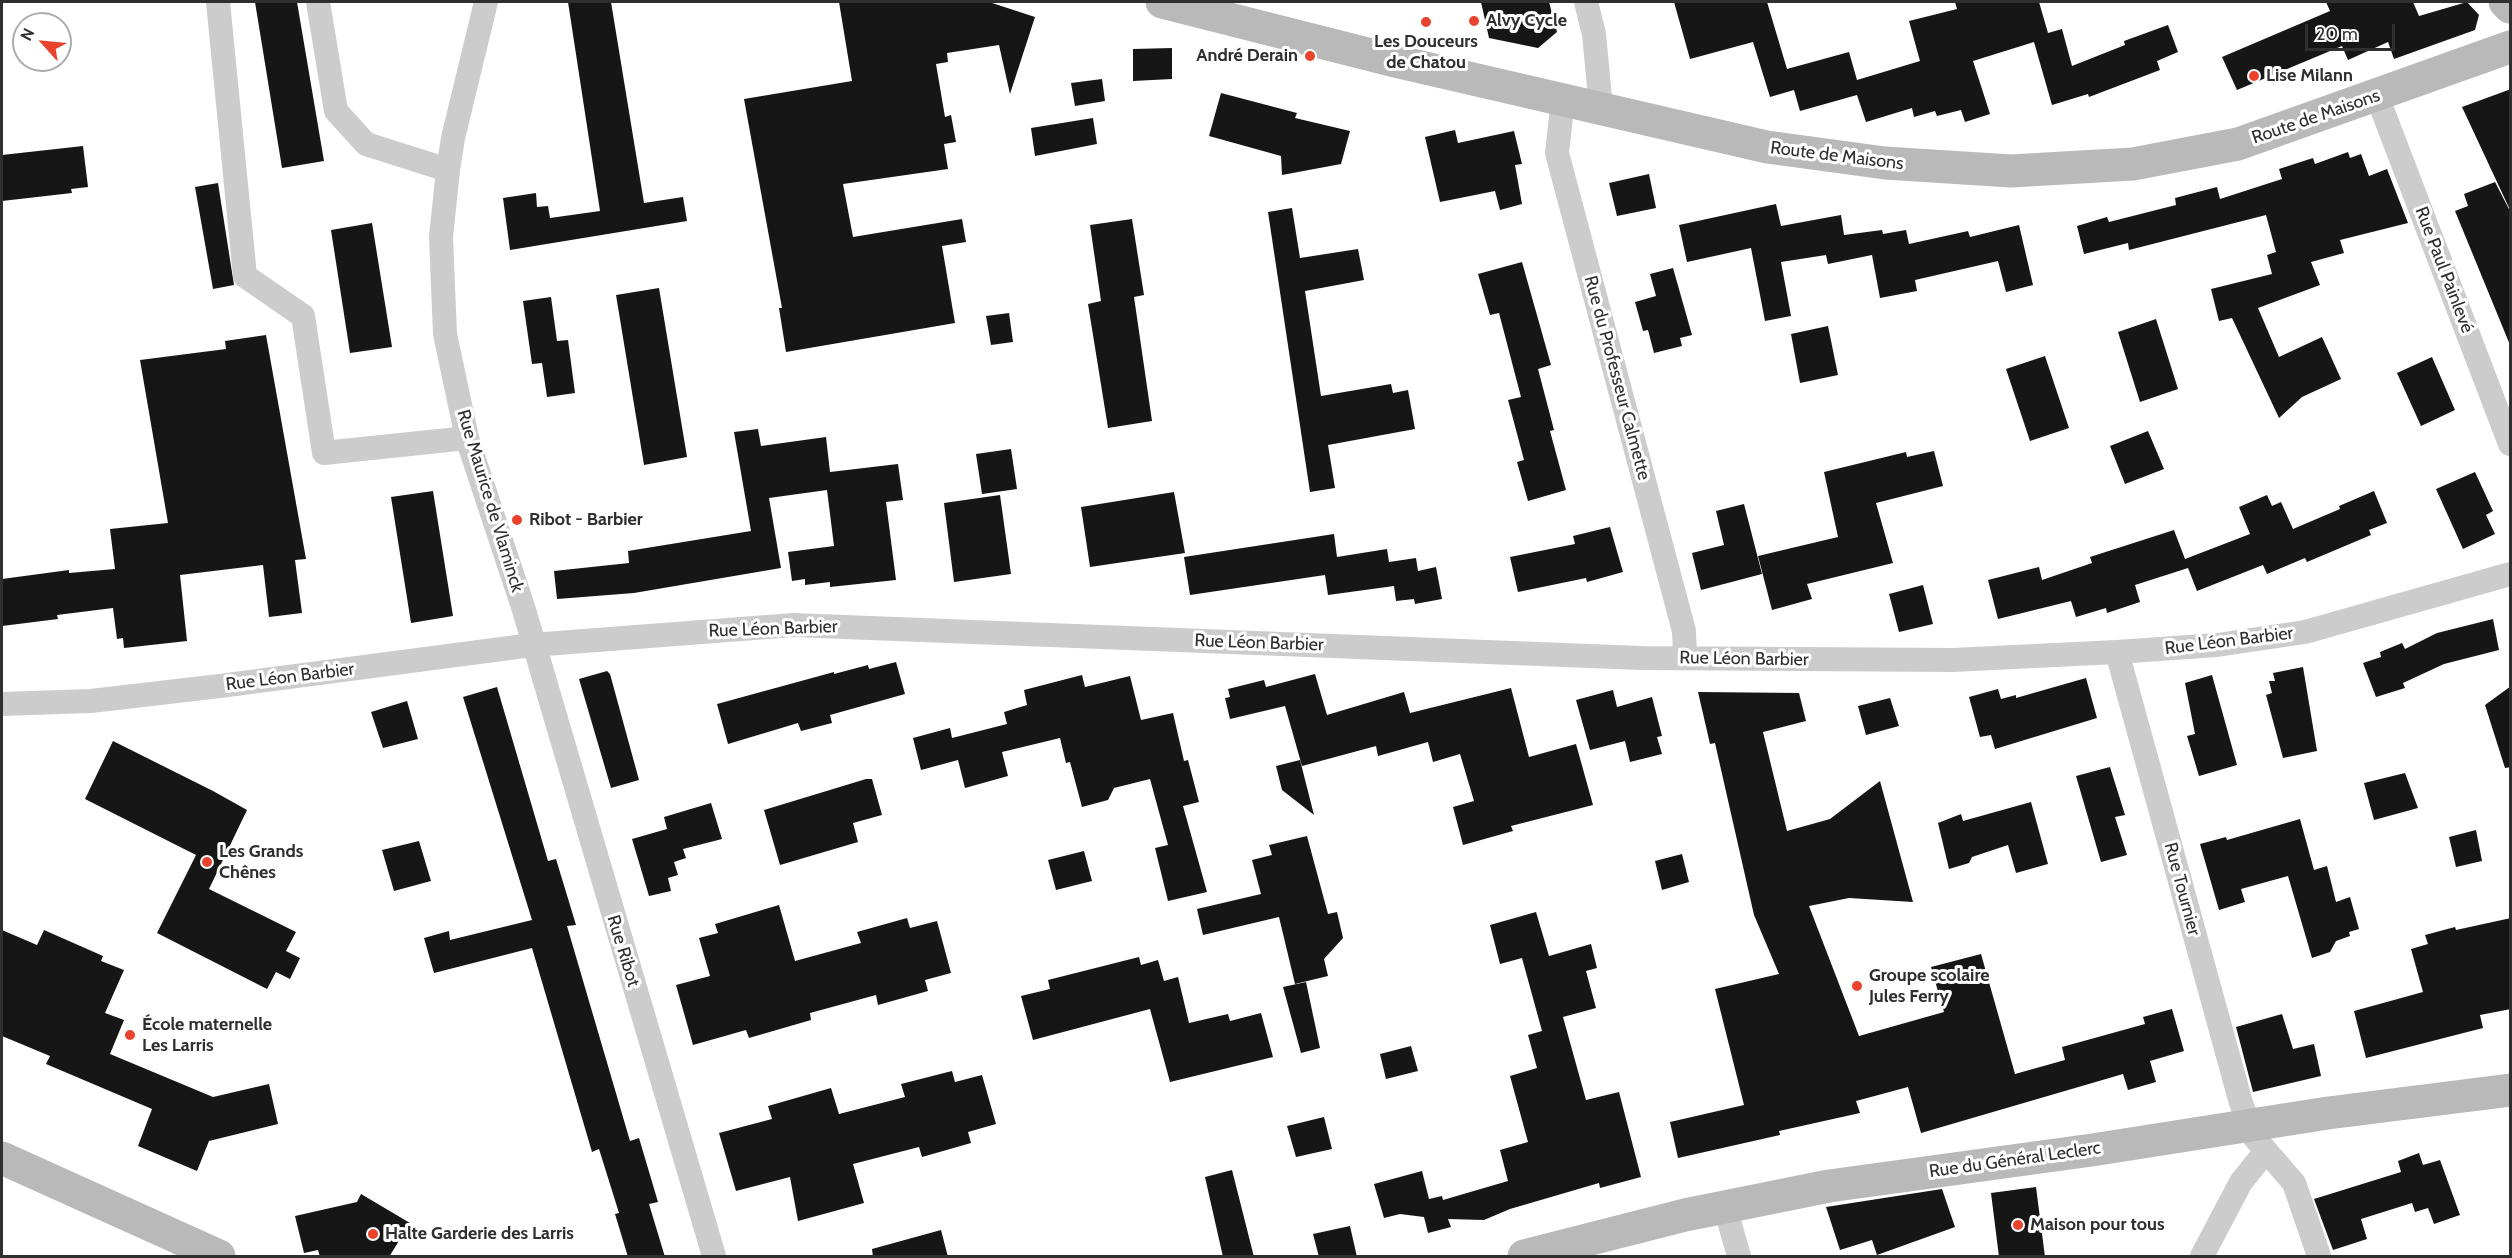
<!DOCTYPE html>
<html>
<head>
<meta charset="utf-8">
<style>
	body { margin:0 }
	#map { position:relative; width:2512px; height:1258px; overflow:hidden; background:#fff; font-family:Cabin,sans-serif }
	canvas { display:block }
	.frame { position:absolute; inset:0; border:3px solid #2f2f2f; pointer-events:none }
	.north { position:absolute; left:12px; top:12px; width:60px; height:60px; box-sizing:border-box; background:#fff; border:2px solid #acacac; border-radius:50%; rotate:297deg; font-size:16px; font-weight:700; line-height:24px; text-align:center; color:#2f2f2f }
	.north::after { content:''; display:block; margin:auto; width:21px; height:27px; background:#e9432e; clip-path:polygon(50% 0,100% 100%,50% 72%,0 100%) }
	.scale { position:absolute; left:2305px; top:24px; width:90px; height:27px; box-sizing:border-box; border:3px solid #2f2f2f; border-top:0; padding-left:8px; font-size:18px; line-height:21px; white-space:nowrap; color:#2f2f2f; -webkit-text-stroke:4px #fff; paint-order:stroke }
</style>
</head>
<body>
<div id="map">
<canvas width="2512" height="1258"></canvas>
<div class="frame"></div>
<div class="north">N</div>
<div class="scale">20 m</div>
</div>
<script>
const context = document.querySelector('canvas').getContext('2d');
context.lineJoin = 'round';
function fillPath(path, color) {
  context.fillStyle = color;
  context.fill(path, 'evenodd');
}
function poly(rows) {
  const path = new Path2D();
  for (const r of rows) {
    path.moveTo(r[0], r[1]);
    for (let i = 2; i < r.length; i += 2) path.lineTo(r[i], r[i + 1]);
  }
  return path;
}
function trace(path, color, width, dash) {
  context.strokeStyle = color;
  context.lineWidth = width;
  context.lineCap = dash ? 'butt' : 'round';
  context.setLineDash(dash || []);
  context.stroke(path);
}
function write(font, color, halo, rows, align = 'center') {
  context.font = font + ' Cabin,sans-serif';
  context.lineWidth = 6;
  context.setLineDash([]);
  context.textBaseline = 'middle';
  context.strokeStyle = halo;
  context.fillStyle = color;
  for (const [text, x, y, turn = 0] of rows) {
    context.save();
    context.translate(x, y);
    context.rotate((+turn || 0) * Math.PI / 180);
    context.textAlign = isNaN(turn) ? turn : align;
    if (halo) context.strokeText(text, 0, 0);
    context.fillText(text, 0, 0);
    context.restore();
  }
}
fillPath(poly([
	[255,2,297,2,324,161,282,168],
	[568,2,611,2,644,203,683,197,687,221,510,250,503,198,536,193,537,207,548,206,550,218,600,211],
	[839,2,989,2,1035,17,1010,94,999,45,947,53,948,62,936,64,945,117,951,115,956,142,944,144,948,169,843,184,853,237,962,219,966,242,942,246,955,323,786,352,779,308,782,308,744,99,852,81],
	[1481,2,1549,2,1557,32,1538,48,1489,38],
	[1674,2,1767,2,1787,69,1849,52,1857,80,1920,61,1909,21,1957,9,1955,2,2039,2,2048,33,2062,29,2072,66,2125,45,2124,41,2168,25,2178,52,2157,61,2160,70,2089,97,2088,94,2052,105,2034,42,1973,61,1990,114,1965,122,1961,110,1937,116,1935,111,1914,117,1912,108,1866,122,1857,95,1800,111,1794,90,1770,97,1753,42,1690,59],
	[2326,2,2413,2,2419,16,2467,2,2479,15,2475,30,2394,59,2388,42,2348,60,2342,46,2237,90,2222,57,2330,11],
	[1172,48,1172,79,1133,81,1133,49],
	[1102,79,1105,101,1075,106,1071,83],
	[2511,89,2511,212,2462,107],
	[1221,93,1297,113,1295,118,1350,131,1341,164,1282,175,1281,156,1209,136],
	[1093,118,1097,144,1035,156,1031,128],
	[1455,130,1458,143,1514,131,1522,164,1515,165,1522,204,1500,210,1495,191,1440,202,1425,137],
	[83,146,88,187,71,189,72,193,2,201,2,155],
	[2348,152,2350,158,2361,154,2369,176,2387,169,2408,223,2340,240,2344,253,2311,262,2320,285,2258,308,2279,357,2322,337,2341,379,2302,397,2279,418,2232,318,2219,321,2211,289,2272,274,2267,255,2276,252,2266,215,2129,250,2128,243,2084,254,2077,226,2107,217,2109,222,2176,205,2175,198,2217,187,2220,199,2282,179,2279,169,2313,158,2315,164],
	[1649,174,1656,208,1617,216,1609,183],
	[2495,182,2511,213,2510,345,2455,211,2468,206,2464,194],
	[218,183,234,285,213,289,195,187],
	[1776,204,1781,226,1841,215,1844,235,1882,230,1883,234,1906,230,1909,244,1968,231,1970,237,2019,225,2033,285,2006,292,1998,261,1915,280,1917,291,1880,298,1872,255,1828,264,1826,255,1781,262,1791,316,1765,321,1751,248,1687,262,1679,225],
	[1292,208,1300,258,1358,249,1364,280,1305,291,1321,396,1391,384,1393,393,1408,390,1415,429,1328,445,1335,488,1310,492,1268,212],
	[1132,219,1144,295,1134,297,1152,421,1108,428,1088,304,1101,301,1090,225],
	[372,223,392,347,350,353,331,230],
	[1522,262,1551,365,1538,369,1554,430,1550,431,1566,490,1528,501,1517,462,1524,460,1508,400,1521,397,1499,313,1490,315,1478,274],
	[1673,268,1692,335,1680,338,1682,346,1654,353,1648,330,1643,331,1635,302,1656,296,1650,274],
	[659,288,687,457,644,465,616,295],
	[551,297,557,341,568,340,575,393,547,397,542,363,532,364,523,301],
	[1009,313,1013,342,991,345,986,316],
	[2156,319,2178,389,2140,402,2118,332],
	[1828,326,1838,375,1800,383,1791,334],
	[266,335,306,559,295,560,302,613,269,617,263,565,180,575,187,641,124,648,123,638,117,639,113,608,57,615,58,619,2,626,2,579,69,570,69,573,115,569,110,529,168,523,140,360,226,349,225,341],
	[2045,356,2069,428,2030,441,2006,369],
	[2432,357,2455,410,2421,426,2397,373],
	[758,429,761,446,826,437,830,472,898,464,903,500,886,502,896,580,830,587,830,582,805,585,805,579,792,581,788,552,834,546,827,490,769,498,781,568,634,593,557,599,554,571,629,563,628,551,751,531,734,432],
	[2148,431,2164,469,2125,484,2110,446],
	[1011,449,1017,489,982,494,976,454],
	[1934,451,1943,486,1876,503,1893,563,1807,584,1812,599,1772,610,1758,556,1838,537,1824,472,1906,452,1907,457],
	[2475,472,2493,511,2486,515,2495,534,2463,549,2436,489],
	[433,491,453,616,411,623,391,497],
	[2374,491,2387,523,2369,530,2371,535,2307,562,2305,558,2267,574,2263,565,2197,591,2188,568,2135,585,2140,602,2107,613,2106,608,2076,617,2071,601,1998,619,1988,580,2039,567,2042,580,2092,563,2090,557,2174,530,2185,559,2250,534,2239,507,2267,495,2272,506,2281,502,2293,529,2340,509,2339,506],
	[1174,492,1185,553,1090,567,1081,507],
	[1000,495,1011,574,954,582,944,503],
	[1744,504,1762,574,1701,590,1692,553,1724,545,1716,511],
	[1610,527,1623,572,1587,582,1586,578,1518,592,1510,557,1575,544,1573,536],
	[1334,534,1337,557,1387,549,1389,562,1416,558,1418,571,1436,567,1442,599,1415,604,1414,599,1396,601,1394,586,1328,595,1325,575,1190,595,1184,557],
	[1923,585,1933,624,1899,632,1889,594],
	[2493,619,2499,650,2444,664,2403,683,2405,688,2376,697,2363,663,2381,657,2380,652,2402,643,2405,649,2437,633],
	[896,662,905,694,830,715,832,723,801,731,798,723,728,744,717,704,834,672,834,674,868,665,869,669],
	[2303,667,2317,751,2283,758,2266,695,2272,693,2269,681,2275,681,2273,673],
	[607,671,610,674,639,780,611,788,579,679],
	[1315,674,1327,715,1404,692,1410,713,1511,688,1529,757,1576,744,1593,805,1511,826,1513,831,1463,845,1453,807,1474,801,1460,754,1433,762,1428,742,1378,756,1376,746,1302,766,1285,706,1230,719,1225,698,1230,697,1228,689,1264,680,1266,687],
	[1082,675,1085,687,1130,676,1141,720,1173,713,1184,761,1188,760,1199,802,1183,806,1207,892,1168,901,1155,848,1168,845,1150,779,1114,788,1108,800,1082,807,1070,762,1066,763,1060,738,1002,752,1008,776,965,788,958,760,921,770,913,738,950,728,952,738,1007,724,1004,712,1027,705,1024,690],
	[2212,675,2237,765,2199,776,2187,736,2195,734,2185,683],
	[2086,678,2097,718,1995,749,1991,735,1980,737,1969,697,1998,689,2001,699,2016,695,2016,698],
	[2511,686,2511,767,2505,768,2485,705],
	[497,687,548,861,556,859,576,925,567,926,630,1141,639,1138,658,1202,649,1204,665,1257,628,1257,615,1214,619,1213,599,1149,592,1152,532,948,434,973,424,938,449,931,450,940,532,920,463,697],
	[1613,690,1617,707,1652,697,1662,736,1657,737,1662,754,1630,762,1625,741,1590,750,1576,700],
	[1698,692,1799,693,1806,721,1763,732,1787,831,1830,819,1880,781,1913,902,1849,898,1809,906,1859,1036,1944,1012,1931,967,1981,954,2015,1074,2065,1060,2062,1047,2145,1024,2143,1017,2172,1009,2184,1051,2150,1061,2156,1082,2128,1090,2123,1074,1921,1133,1908,1087,1856,1101,1860,1113,1779,1131,1780,1135,1678,1158,1670,1122,1744,1105,1715,989,1779,974,1754,915,1715,743,1710,744],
	[1890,698,1899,726,1866,735,1858,706],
	[407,701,418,739,383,748,371,712],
	[113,741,213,791,247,810,209,889,296,932,286,951,300,958,290,979,276,972,267,989,157,933,196,855,85,799],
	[1300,760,1314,815,1282,790,1276,766],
	[2110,767,2125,815,2115,817,2127,855,2101,862,2076,776],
	[2405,773,2418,808,2374,820,2364,783],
	[866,779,872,779,882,815,853,823,858,842,780,865,764,810],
	[2031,802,2048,864,2016,873,2008,845,1972,857,1969,863,1949,869,1938,823,1961,814,1963,821],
	[711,803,722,839,683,849,686,858,674,862,678,875,668,878,671,891,649,896,632,839,667,829,664,817],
	[2300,819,2314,870,2327,866,2336,902,2350,897,2359,929,2349,932,2350,936,2336,941,2330,952,2312,958,2288,876,2241,889,2245,902,2219,910,2200,844,2226,837,2227,840],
	[2476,830,2482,861,2456,867,2449,837],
	[1307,836,1328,914,1337,912,1343,938,1324,959,1328,976,1295,984,1279,917,1203,935,1197,909,1261,894,1252,860,1272,855,1269,845],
	[419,841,431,881,394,891,382,850],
	[1084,851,1092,881,1056,890,1048,860],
	[1682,854,1689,882,1662,890,1655,861],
	[779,905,795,961,861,943,857,932,907,918,910,928,937,921,951,973,925,980,928,991,878,1005,876,995,810,1013,811,1020,749,1038,746,1030,693,1045,676,985,710,976,699,938,718,933,715,924],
	[1536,912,1549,956,1591,944,1597,968,1586,971,1596,1008,1563,1017,1586,1100,1619,1092,1641,1177,1600,1188,1599,1183,1510,1209,1484,1220,1448,1219,1451,1227,1428,1233,1424,1217,1400,1214,1384,1218,1374,1184,1422,1171,1429,1199,1442,1196,1443,1200,1508,1181,1500,1150,1528,1142,1510,1076,1537,1068,1528,1035,1542,1031,1522,958,1500,964,1490,925],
	[2511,918,2511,1009,2480,1015,2483,1028,2366,1058,2354,1011,2423,992,2411,949,2428,944,2425,935,2455,927,2456,930],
	[2,930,37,945,44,930,103,956,101,961,124,970,105,1013,124,1020,110,1054,213,1097,269,1084,278,1124,209,1141,197,1171,138,1146,152,1109,46,1064,50,1056,2,1036],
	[1139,957,1141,965,1158,960,1164,981,1178,977,1189,1023,1228,1014,1230,1021,1261,1013,1273,1057,1170,1082,1150,1009,1033,1040,1021,996,1050,989,1048,980],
	[1306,982,1320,1048,1301,1053,1283,987],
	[2282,1014,2293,1049,2314,1044,2321,1076,2253,1092,2236,1027],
	[1411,1046,1418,1071,1386,1079,1380,1054],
	[952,1071,955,1082,982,1075,996,1124,968,1132,971,1143,922,1157,919,1147,853,1164,864,1203,798,1221,790,1177,736,1191,719,1133,772,1119,768,1106,831,1088,839,1114,905,1097,901,1084],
	[1324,1117,1332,1149,1296,1157,1287,1126],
	[2419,1153,2423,1165,2440,1160,2460,1215,2434,1224,2428,1208,2415,1212,2412,1203,2361,1219,2367,1239,2333,1250,2314,1199,2401,1172,2398,1161],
	[1232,1170,1254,1257,1223,1257,1205,1177],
	[2036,1187,2045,1257,1999,1257,1991,1193],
	[1942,1189,1955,1227,1877,1255,1872,1240,1840,1250,1826,1207],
	[361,1194,410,1223,389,1257,320,1257,318,1250,304,1253,295,1216,357,1202],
	[1350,1226,1357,1257,1319,1257,1313,1234],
	[941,1230,948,1257,873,1257,872,1249]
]), '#161616');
trace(poly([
	[218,2,245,276,303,316,324,453,467,438],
	[318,2,336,111,366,144,448,170],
	[486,2,453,138,448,170,441,237,445,334,467,438,524,610,714,1256],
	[1586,2,1594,34,1601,108],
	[2377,96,2510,444],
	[1563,99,1557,153,1684,631,1685,656],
	[2117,652,2241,1103,2254,1137,2294,1183,2319,1256],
	[2,704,91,701,220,686,532,645,793,625,1641,658,1953,660,2117,652,2217,645,2305,632,2510,574],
	[1725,1207,1739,1256],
	[2202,1256,2241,1182,2266,1151]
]), '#ccc', 24);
trace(poly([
	[1162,2,1395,61,1767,147,1885,163,2011,171,2133,164,2238,144,2510,47],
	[2505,2,2510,7],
	[2,1158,219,1256],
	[1524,1256,1685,1215,1829,1186,2092,1150,2328,1113,2510,1090]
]), '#b9b9b9', 33);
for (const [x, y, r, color] of [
	[1474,21,6,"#e9432e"],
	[1426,22,6,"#e9432e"],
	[1310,56,6,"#e9432e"],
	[2254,76,6,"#e9432e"],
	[517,520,6,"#e9432e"],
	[207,862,6,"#e9432e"],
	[1857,986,6,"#e9432e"],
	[130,1035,6,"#e9432e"],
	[2018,1225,6,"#e9432e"],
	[373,1234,6,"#e9432e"]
]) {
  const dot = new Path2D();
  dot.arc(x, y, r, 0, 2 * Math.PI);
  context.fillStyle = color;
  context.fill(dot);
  trace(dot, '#fff', 2);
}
write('bold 18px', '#2f2f2f', '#fff', [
	["Alvy Cycle",1486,21],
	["Les Douceurs",1426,42,"center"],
	["de Chatou",1426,63,"center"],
	["André Derain",1298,56,"right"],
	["Lise Milann",2266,76],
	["Ribot - Barbier",529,520],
	["Les Grands",219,852],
	["Chênes",219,873],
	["Groupe scolaire",1869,976],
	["Jules Ferry",1869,997],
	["École maternelle",142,1025],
	["Les Larris",142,1046],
	["Maison pour tous",2030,1225],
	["Halte Garderie des Larris",385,1234]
], 'left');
write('18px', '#2f2f2f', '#fff', [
	["Route de Maisons",2316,117,-19],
	["Route de Maisons",1837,156,7],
	["Rue Paul Painlevé",2444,270,69],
	["Rue du Professeur Calmette",1617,378,75],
	["Rue Maurice de Vlaminck",490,501,73],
	["Rue Léon Barbier",773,629,-2],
	["Rue Léon Barbier",2229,641,-7],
	["Rue Léon Barbier",1259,643,2],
	["Rue Léon Barbier",1744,659,1],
	["Rue Léon Barbier",290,677,-7],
	["Rue Tournier",2182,889,75],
	["Rue Ribot",623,951,73],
	["Rue du Général Leclerc",2015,1160,-8]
]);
</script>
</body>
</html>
